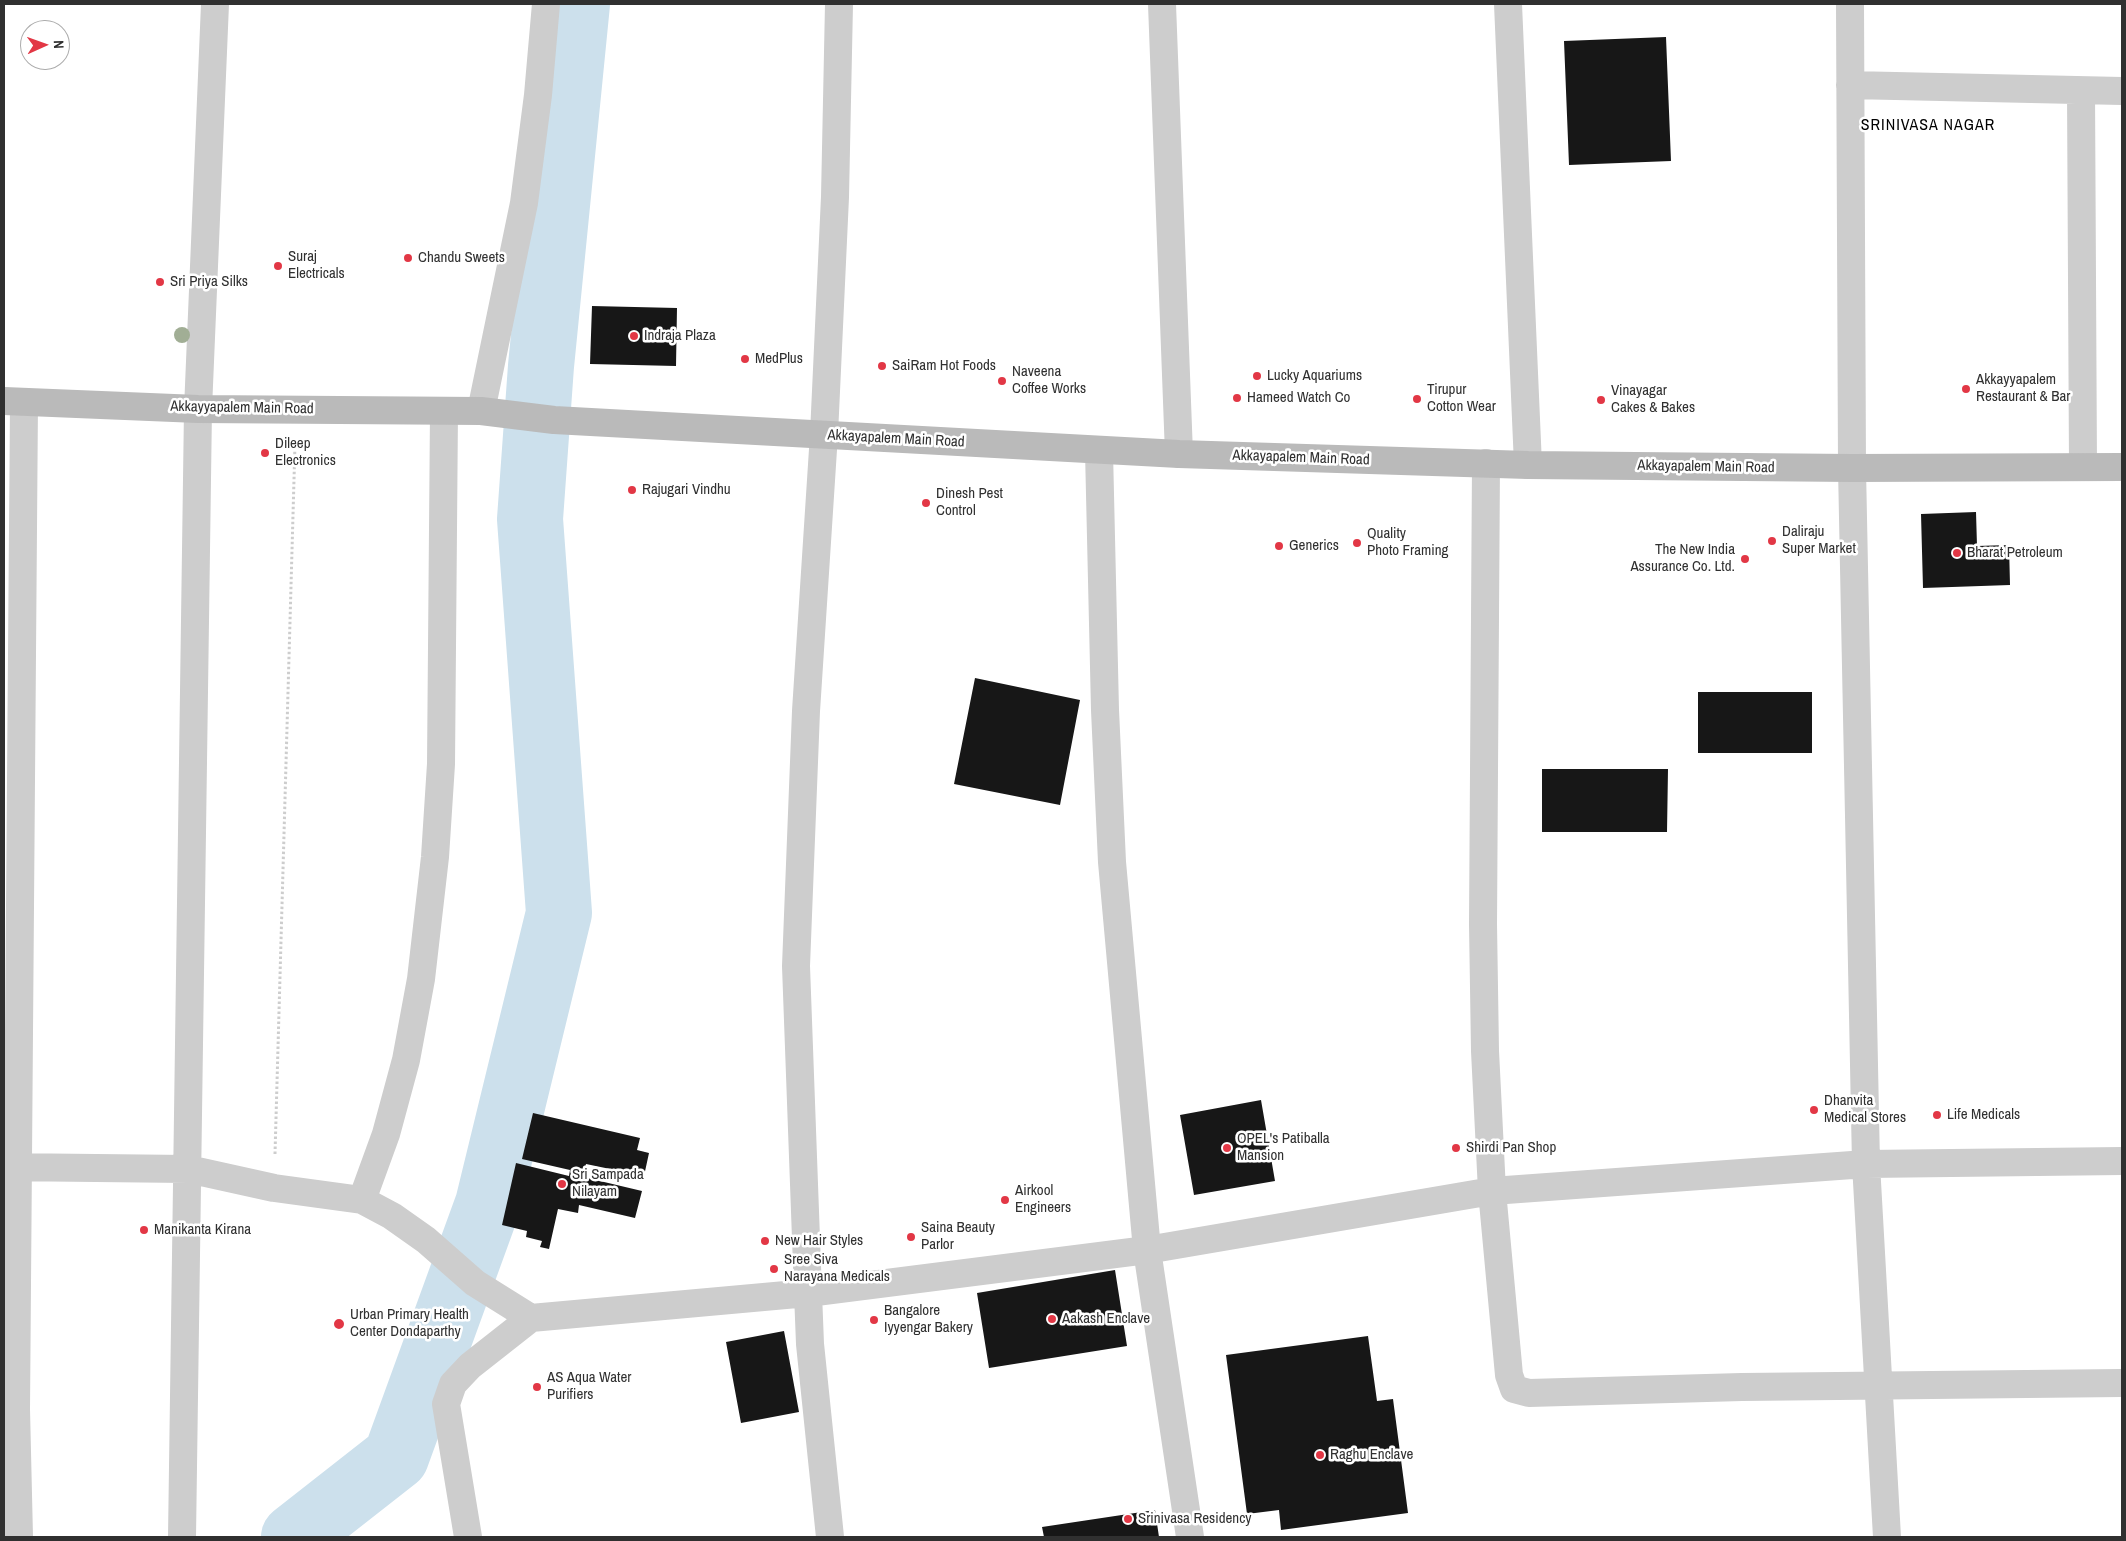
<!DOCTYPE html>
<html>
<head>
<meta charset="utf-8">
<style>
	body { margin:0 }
	#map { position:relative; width:2126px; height:1541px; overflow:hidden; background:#fff; font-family:"Archivo Narrow",sans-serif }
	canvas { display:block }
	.frame { position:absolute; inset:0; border:5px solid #303030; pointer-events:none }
	.north { position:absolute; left:20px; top:20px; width:50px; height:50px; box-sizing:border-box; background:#fff; border:1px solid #acacac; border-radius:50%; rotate:88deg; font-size:14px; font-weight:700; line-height:20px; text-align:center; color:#303030 }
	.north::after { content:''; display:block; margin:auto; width:18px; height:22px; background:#e23745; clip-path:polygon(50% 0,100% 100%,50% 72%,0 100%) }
</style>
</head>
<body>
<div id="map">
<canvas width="2126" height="1541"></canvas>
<div class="frame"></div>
<div class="north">N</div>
</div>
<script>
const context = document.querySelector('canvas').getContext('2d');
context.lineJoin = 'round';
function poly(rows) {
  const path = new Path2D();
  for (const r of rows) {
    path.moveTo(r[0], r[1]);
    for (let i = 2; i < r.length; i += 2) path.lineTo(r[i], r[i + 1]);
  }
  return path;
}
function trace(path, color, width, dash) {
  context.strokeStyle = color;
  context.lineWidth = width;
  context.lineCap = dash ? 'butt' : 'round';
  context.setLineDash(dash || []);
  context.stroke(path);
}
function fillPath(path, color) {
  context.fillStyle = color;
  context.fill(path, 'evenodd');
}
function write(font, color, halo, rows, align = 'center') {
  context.font = font + ' "Archivo Narrow",sans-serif';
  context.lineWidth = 5;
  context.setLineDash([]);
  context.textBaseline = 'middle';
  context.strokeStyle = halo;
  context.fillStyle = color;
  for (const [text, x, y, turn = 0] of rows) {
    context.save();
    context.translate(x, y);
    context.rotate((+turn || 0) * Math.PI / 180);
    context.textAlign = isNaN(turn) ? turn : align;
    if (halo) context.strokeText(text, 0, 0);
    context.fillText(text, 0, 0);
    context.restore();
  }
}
trace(poly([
	[294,1537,396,1457,488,1204,559,913,530,519,541,366,577,4]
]), '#cce0ec', 66);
fillPath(poly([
	[1666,37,1671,161,1569,165,1564,41],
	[592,306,677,308,676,366,590,364],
	[1976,512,1977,546,2009,545,2010,585,1923,588,1921,514],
	[975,678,1080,700,1060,805,954,784],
	[1698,692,1812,692,1812,753,1698,753],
	[1542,769,1668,769,1667,832,1542,832],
	[1261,1100,1275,1181,1194,1195,1180,1115],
	[533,1113,640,1138,637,1150,649,1153,644,1176,586,1164,583,1177,642,1191,635,1218,579,1205,578,1213,558,1209,549,1249,540,1247,542,1241,526,1237,527,1231,502,1225,516,1163,569,1176,570,1170,522,1159],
	[1115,1270,1127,1346,989,1368,977,1293],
	[784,1331,799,1412,741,1423,726,1342],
	[1368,1336,1377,1401,1393,1399,1408,1513,1281,1530,1279,1510,1247,1514,1226,1355],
	[1155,1510,1159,1537,1044,1537,1042,1527]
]), '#171717');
trace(poly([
	[275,1154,295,444]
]), '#cdcdcd', 3, [2.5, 2.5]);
trace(poly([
	[839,4,835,197,824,434,806,711,796,966,808,1293,1147,1250,1112,862,1105,710,1099,451],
	[1162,4,1179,454],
	[1508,4,1528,465],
	[1850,4,1852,468,1866,1164,1887,1537],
	[1850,85,2122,91],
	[2081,91,2083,467],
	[481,411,524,203,538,95,546,4],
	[2122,1161,1866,1164,1492,1191,1509,1375,1514,1389,1529,1393,1742,1387,2122,1383],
	[4,1167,188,1169,274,1188,362,1200,392,1216,426,1240,475,1283,531,1318,808,1293,810,1344,830,1537],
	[362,1200,386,1134,406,1060,421,979,435,857,441,764,444,411],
	[19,1537,16,1409,24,402],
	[182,1537,198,409,215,4],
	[468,1537,446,1404,453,1384,470,1366,531,1318],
	[1190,1537,1147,1250,1492,1191,1485,1051,1483,924,1486,463]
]), '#cdcdcd', 28);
trace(poly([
	[4,401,198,409,481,411,554,420,1179,454,1528,465,1852,468,2122,467]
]), '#bababa', 28);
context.fillStyle = '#a1ae95';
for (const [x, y] of [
	[182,335]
]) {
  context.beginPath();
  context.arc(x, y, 8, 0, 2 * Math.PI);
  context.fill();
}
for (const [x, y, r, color] of [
	[408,258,5,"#e23745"],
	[278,266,5,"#e23745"],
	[160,282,5,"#e23745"],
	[634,336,5,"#e23745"],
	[745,359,5,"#e23745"],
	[882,366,5,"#e23745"],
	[1257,376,5,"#e23745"],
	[1002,381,5,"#e23745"],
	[1966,389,5,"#e23745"],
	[1237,398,5,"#e23745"],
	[1417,399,5,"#e23745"],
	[1601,400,5,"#e23745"],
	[265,453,5,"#e23745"],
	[632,490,5,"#e23745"],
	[926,503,5,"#e23745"],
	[1772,541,5,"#e23745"],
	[1357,543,5,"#e23745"],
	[1279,546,5,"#e23745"],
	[1957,553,5,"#e23745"],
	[1745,559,5,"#e23745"],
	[1814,1110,5,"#e23745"],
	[1937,1115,5,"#e23745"],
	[1227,1148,5,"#e23745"],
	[1456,1148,5,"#e23745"],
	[562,1184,5,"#e23745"],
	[1005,1200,5,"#e23745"],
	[144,1230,5,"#e23745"],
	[911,1237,5,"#e23745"],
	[765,1241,5,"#e23745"],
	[774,1269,5,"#e23745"],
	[1052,1319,5,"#e23745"],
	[874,1320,5,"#e23745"],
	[339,1324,6,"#e23745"],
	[537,1387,5,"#e23745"],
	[1320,1455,5,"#e23745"],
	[1128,1519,5,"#e23745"]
]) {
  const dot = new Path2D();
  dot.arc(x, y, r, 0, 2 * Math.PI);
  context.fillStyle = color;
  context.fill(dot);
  trace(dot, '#fff', 2);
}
write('15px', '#303030', '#fff', [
	["Suraj",288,257],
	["Electricals",288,274],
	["Chandu Sweets",418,258],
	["Sri Priya Silks",170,282],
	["Indraja Plaza",644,336],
	["MedPlus",755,359],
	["SaiRam Hot Foods",892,366],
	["Naveena",1012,372],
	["Coffee Works",1012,389],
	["Lucky Aquariums",1267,376],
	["Akkayyapalem",1976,380],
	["Restaurant & Bar",1976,397],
	["Tirupur",1427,390],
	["Cotton Wear",1427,407],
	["Vinayagar",1611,391],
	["Cakes & Bakes",1611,408],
	["Hameed Watch Co",1247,398],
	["Dileep",275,444],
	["Electronics",275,461],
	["Rajugari Vindhu",642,490],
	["Dinesh Pest",936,494],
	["Control",936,511],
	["Daliraju",1782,532],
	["Super Market",1782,549],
	["Quality",1367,534],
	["Photo Framing",1367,551],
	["Generics",1289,546],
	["The New India",1735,550,"right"],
	["Assurance Co. Ltd.",1735,567,"right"],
	["Bharat Petroleum",1967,553],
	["Dhanvita",1824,1101],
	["Medical Stores",1824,1118],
	["Life Medicals",1947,1115],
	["OPEL's Patiballa",1237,1139],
	["Mansion",1237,1156],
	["Shirdi Pan Shop",1466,1148],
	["Sri Sampada",572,1175],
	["Nilayam",572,1192],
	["Airkool",1015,1191],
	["Engineers",1015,1208],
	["Saina Beauty",921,1228],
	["Parlor",921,1245],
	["Manikanta Kirana",154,1230],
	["New Hair Styles",775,1241],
	["Sree Siva",784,1260],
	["Narayana Medicals",784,1277],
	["Bangalore",884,1311],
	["Iyyengar Bakery",884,1328],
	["Urban Primary Health",350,1315],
	["Center Dondaparthy",350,1332],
	["Aakash Enclave",1062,1319],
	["AS Aqua Water",547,1378],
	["Purifiers",547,1395],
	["Raghu Enclave",1330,1455],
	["Srinivasa Residency",1138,1519]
], 'left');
write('15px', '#303030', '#fff', [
	["Akkayyapalem Main Road",242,408,1],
	["Akkayapalem Main Road",896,439,3],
	["Akkayapalem Main Road",1301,458,2],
	["Akkayapalem Main Road",1706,467,1]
]);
context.letterSpacing = '1px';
write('16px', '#000', '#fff', [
	["SRINIVASA NAGAR",1928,126]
]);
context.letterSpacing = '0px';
</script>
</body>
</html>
